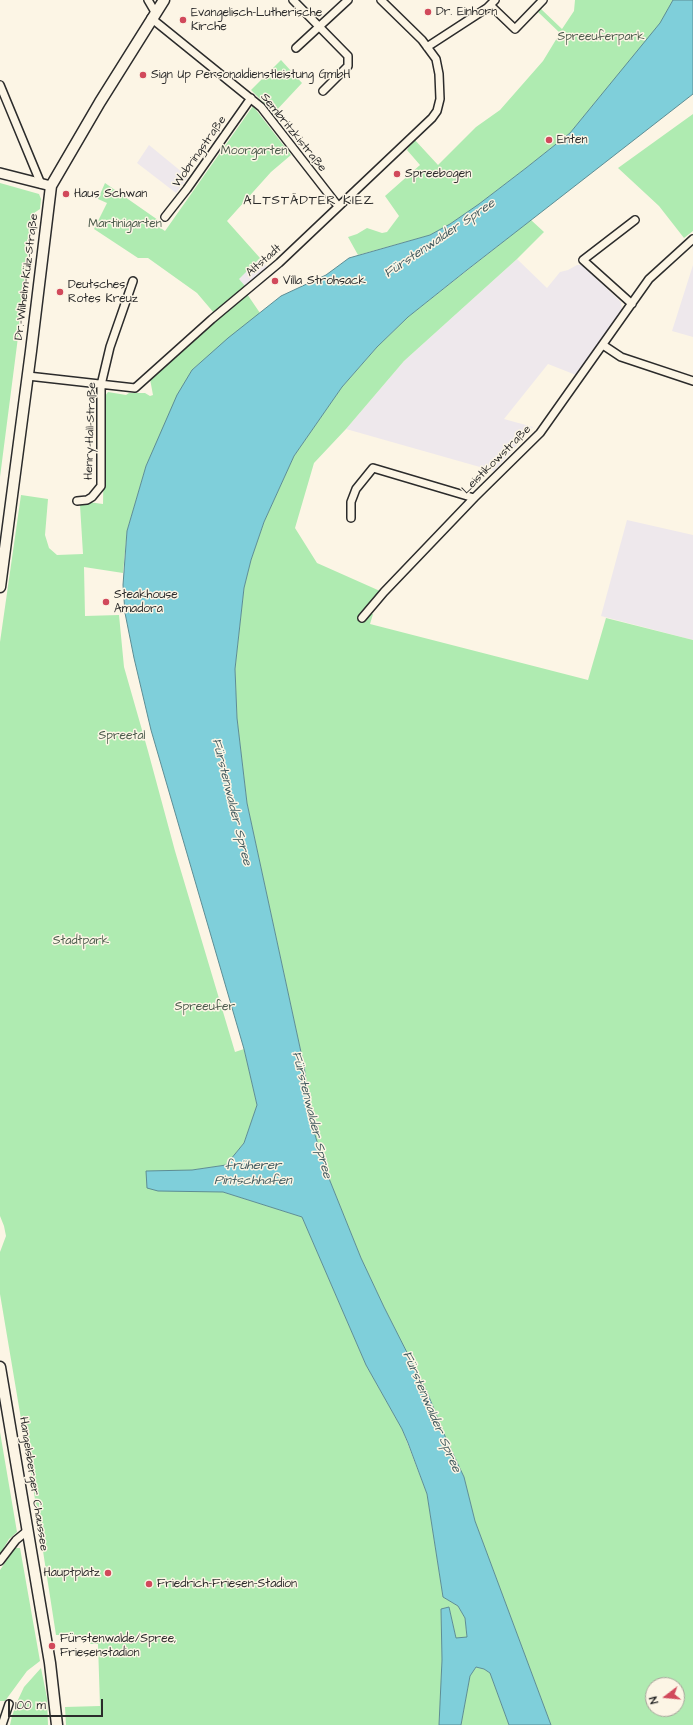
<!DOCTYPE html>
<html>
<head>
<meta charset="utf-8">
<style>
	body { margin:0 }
	#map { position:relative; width:693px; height:1725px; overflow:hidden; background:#fcf5e5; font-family:"Architects Daughter",sans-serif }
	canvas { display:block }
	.north { position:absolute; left:645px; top:1677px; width:40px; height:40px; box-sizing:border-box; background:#fcf5e5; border:1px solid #a8a49b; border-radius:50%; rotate:254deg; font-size:11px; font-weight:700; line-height:16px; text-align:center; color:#2b2b2b }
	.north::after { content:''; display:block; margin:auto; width:14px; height:18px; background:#d1495b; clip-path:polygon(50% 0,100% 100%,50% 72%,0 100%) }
	.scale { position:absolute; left:8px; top:1699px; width:95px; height:18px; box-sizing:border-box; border:2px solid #2b2b2b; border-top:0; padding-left:5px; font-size:12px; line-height:14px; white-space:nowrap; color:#2b2b2b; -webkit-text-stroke:3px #fcf5e5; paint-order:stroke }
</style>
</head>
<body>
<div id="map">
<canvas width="693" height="1725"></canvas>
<div class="north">N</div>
<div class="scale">100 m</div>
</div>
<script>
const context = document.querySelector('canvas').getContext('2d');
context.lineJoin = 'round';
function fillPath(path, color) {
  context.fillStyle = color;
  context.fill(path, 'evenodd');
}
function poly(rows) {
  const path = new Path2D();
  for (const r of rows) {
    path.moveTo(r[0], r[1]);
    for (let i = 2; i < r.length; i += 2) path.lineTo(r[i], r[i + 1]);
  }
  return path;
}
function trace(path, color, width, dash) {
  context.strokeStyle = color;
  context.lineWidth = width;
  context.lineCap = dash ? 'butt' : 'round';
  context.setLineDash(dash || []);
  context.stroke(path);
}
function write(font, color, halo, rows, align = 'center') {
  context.font = font + ' "Architects Daughter",sans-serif';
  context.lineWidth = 3;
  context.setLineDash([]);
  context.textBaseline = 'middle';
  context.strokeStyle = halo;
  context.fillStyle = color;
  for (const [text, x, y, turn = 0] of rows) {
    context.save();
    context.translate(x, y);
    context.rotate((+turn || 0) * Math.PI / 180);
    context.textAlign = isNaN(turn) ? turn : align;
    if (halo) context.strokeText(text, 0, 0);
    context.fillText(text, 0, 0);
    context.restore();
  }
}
fillPath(poly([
	[149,145,188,177,176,193,137,163],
	[260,258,267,267,245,286,238,279],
	[517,259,547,288,560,272,568,270,577,265,582,265,621,302,622,310,576,375,548,364,504,419,533,427,494,471,346,429,404,361],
	[693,265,693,337,672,331],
	[627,520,693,535,693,640,601,616]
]), '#eee8ec');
fillPath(poly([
	[575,0,673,0,661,23,570,133,526,168,479,204,450,224,430,235,358,255,348,237,357,234,367,228,382,233,387,232,399,216,385,196,420,165,407,150,414,139,438,165,476,127,500,110,543,61,560,33,538,12,541,9,562,29,574,11],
	[281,60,302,83,274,113,251,90],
	[253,106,291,155,271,172,227,221,260,258,239,279,245,286,214,313,197,293,148,258,138,258,94,229,107,203,98,199,105,183,158,220,156,225,165,231],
	[693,114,693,231,684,238,659,206,618,168],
	[0,183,39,194,41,199,40,209,34,213,0,477],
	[531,220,544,232,517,259,404,361,346,429,314,463,295,528,317,563,380,591,362,612,373,614,370,624,588,680,606,618,693,640,693,1725,551,1725,475,1521,464,1477,447,1441,427,1392,384,1307,361,1258,326,1171,312,1125,304,1066,247,803,237,718,235,669,244,588,251,560,264,522,294,456,342,387,377,347,408,317],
	[653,1685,677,1685,677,1709,653,1709],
	[247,294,260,313,192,370,146,466,127,531,123,573,84,567,85,616,119,615,124,667,148,751,175,851,235,1052,244,1049,257,1105,244,1143,226,1165,192,1170,191,1190,223,1192,302,1217,366,1365,402,1429,427,1494,443,1597,458,1606,465,1618,467,1638,456,1638,449,1607,441,1609,442,1660,439,1725,66,1725,65,1707,100,1706,98,1644,90,1644,90,1635,56,1635,23,1422,21,1419,0,1294,0,1252,6,1236,4,1226,0,1216,0,642,21,495,48,499,45,535,49,548,57,555,83,554,80,505,88,502,103,504,105,396,108,392,126,395,129,393,145,393,150,396,153,395,150,379,214,321],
	[0,1432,17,1532,9,1539,0,1554],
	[15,1548,20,1548,40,1661,27,1671,5,1701,0,1701,0,1570],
	[476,1667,484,1669,490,1673,509,1725,461,1725,470,1676],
	[41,1668,47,1698,48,1725,10,1725,12,1716,17,1702,24,1687]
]), '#afebb1');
const water = poly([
	[673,0,693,0,693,94,467,270,408,317,377,347,342,387,294,456,264,522,251,560,244,588,235,669,237,718,247,803,304,1066,312,1125,326,1171,361,1258,384,1307,427,1392,447,1441,464,1477,475,1521,551,1725,509,1725,490,1673,484,1669,476,1667,470,1676,461,1725,439,1725,442,1660,441,1609,449,1607,456,1638,467,1637,465,1618,458,1606,443,1597,427,1494,408,1443,402,1429,366,1365,302,1217,223,1192,158,1191,147,1188,146,1171,192,1170,226,1165,244,1143,257,1105,244,1049,151,730,134,658,125,613,123,585,127,531,146,466,177,395,192,370,228,338,281,296,326,275,349,258,430,235,450,224,479,204,526,168,570,133,660,23,673,0]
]);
fillPath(water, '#7fcfda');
trace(water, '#5d8d94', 1);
const minor = poly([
	[148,0,155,12],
	[293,0,348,56,348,66,323,91],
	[490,5,515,29,543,0],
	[151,18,261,107,338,206],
	[427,47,487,8,495,0],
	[296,48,348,0],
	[0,85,41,184],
	[165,217,187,189,251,98],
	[632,304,583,260,635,220],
	[603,345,621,357,693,381],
	[28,376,135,388,212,319,279,263,432,118,437,111,440,99,439,74,436,59,422,40,381,0],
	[77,501,87,500,92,497,101,486,101,385,110,347,133,281],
	[351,518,351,502,356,489,373,468,474,498],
	[362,618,384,592,474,498,540,433,649,279,693,239],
	[0,1561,16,1540,27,1531],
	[2,1725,9,1704]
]);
const tertiary = poly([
	[0,173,51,186]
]);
const secondary = poly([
	[0,587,31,351,51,186,100,102,164,0],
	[0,1367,50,1663,57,1725]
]);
trace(minor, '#2b2b2b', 10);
trace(tertiary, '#2b2b2b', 12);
trace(secondary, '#2b2b2b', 13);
trace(minor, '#fcf5e5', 7);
trace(tertiary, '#fcf5e5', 9);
trace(secondary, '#fcf5e5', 10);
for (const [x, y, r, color] of [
	[428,12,4,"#d1495b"],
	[183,20,4,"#d1495b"],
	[143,75,4,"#d1495b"],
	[549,140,4,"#d1495b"],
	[397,174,4,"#d1495b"],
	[66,194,4,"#d1495b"],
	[275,281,4,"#d1495b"],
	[60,292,4,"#d1495b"],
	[106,602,4,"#d1495b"],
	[108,1573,4,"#d1495b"],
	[149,1584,4,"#d1495b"],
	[52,1646,4,"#d1495b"]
]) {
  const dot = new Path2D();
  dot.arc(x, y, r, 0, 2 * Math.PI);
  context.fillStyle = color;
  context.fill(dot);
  trace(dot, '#fcf5e5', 1.5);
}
write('12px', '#2b2b2b', '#fcf5e5', [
	["Dr. Einhorn",436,12],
	["Evangelisch-Lutherische",191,13],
	["Kirche",191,27],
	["Sign Up Personaldienstleistung GmbH",151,75],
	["Enten",557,140],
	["Spreebogen",405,174],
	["Haus Schwan",74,194],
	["Villa Strohsack",283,281],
	["Deutsches",68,285],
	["Rotes Kreuz",68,299],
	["Steakhouse",114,595],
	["Amadora",114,609],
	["Hauptplatz",100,1573,"right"],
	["Friedrich-Friesen-Stadion",157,1584],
	["Fürstenwalde/Spree,",60,1639],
	["Friesenstadion",60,1653]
], 'left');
write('12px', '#4c5b4c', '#fcf5e5', [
	["Spreeuferpark",601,37],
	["Moorgarten",254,151],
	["Martinigarten",125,224],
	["Spreetal",122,736],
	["Stadtpark",81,941],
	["Spreeufer",205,1007]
]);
write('12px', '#2b2b2b', '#fcf5e5', [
	["Sembritzkistraße",293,133,51],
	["Wobringstraße",200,152,-55],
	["Altstadt",264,261,-41],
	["Dr.-Wilhelm-Külz-Straße",27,277,-83],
	["Henry-Hall-Straße",91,431,-88],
	["Leistikowstraße",497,460,-45],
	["Hangelsberger Chaussee",33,1484,81]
]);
context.letterSpacing = '1px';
write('13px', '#2b2b2b', '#fcf5e5', [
	["ALTSTÄDTER KIEZ",309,201]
]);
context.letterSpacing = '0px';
write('italic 13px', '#445c60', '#fcf5e5', [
	["Fürstenwalder Spree",440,239,-34],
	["Fürstenwalder Spree",231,802,76],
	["Fürstenwalder Spree",311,1115,76],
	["früherer",253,1166],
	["Pintschhafen",253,1181],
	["Fürstenwalder Spree",431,1412,67]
]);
</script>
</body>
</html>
